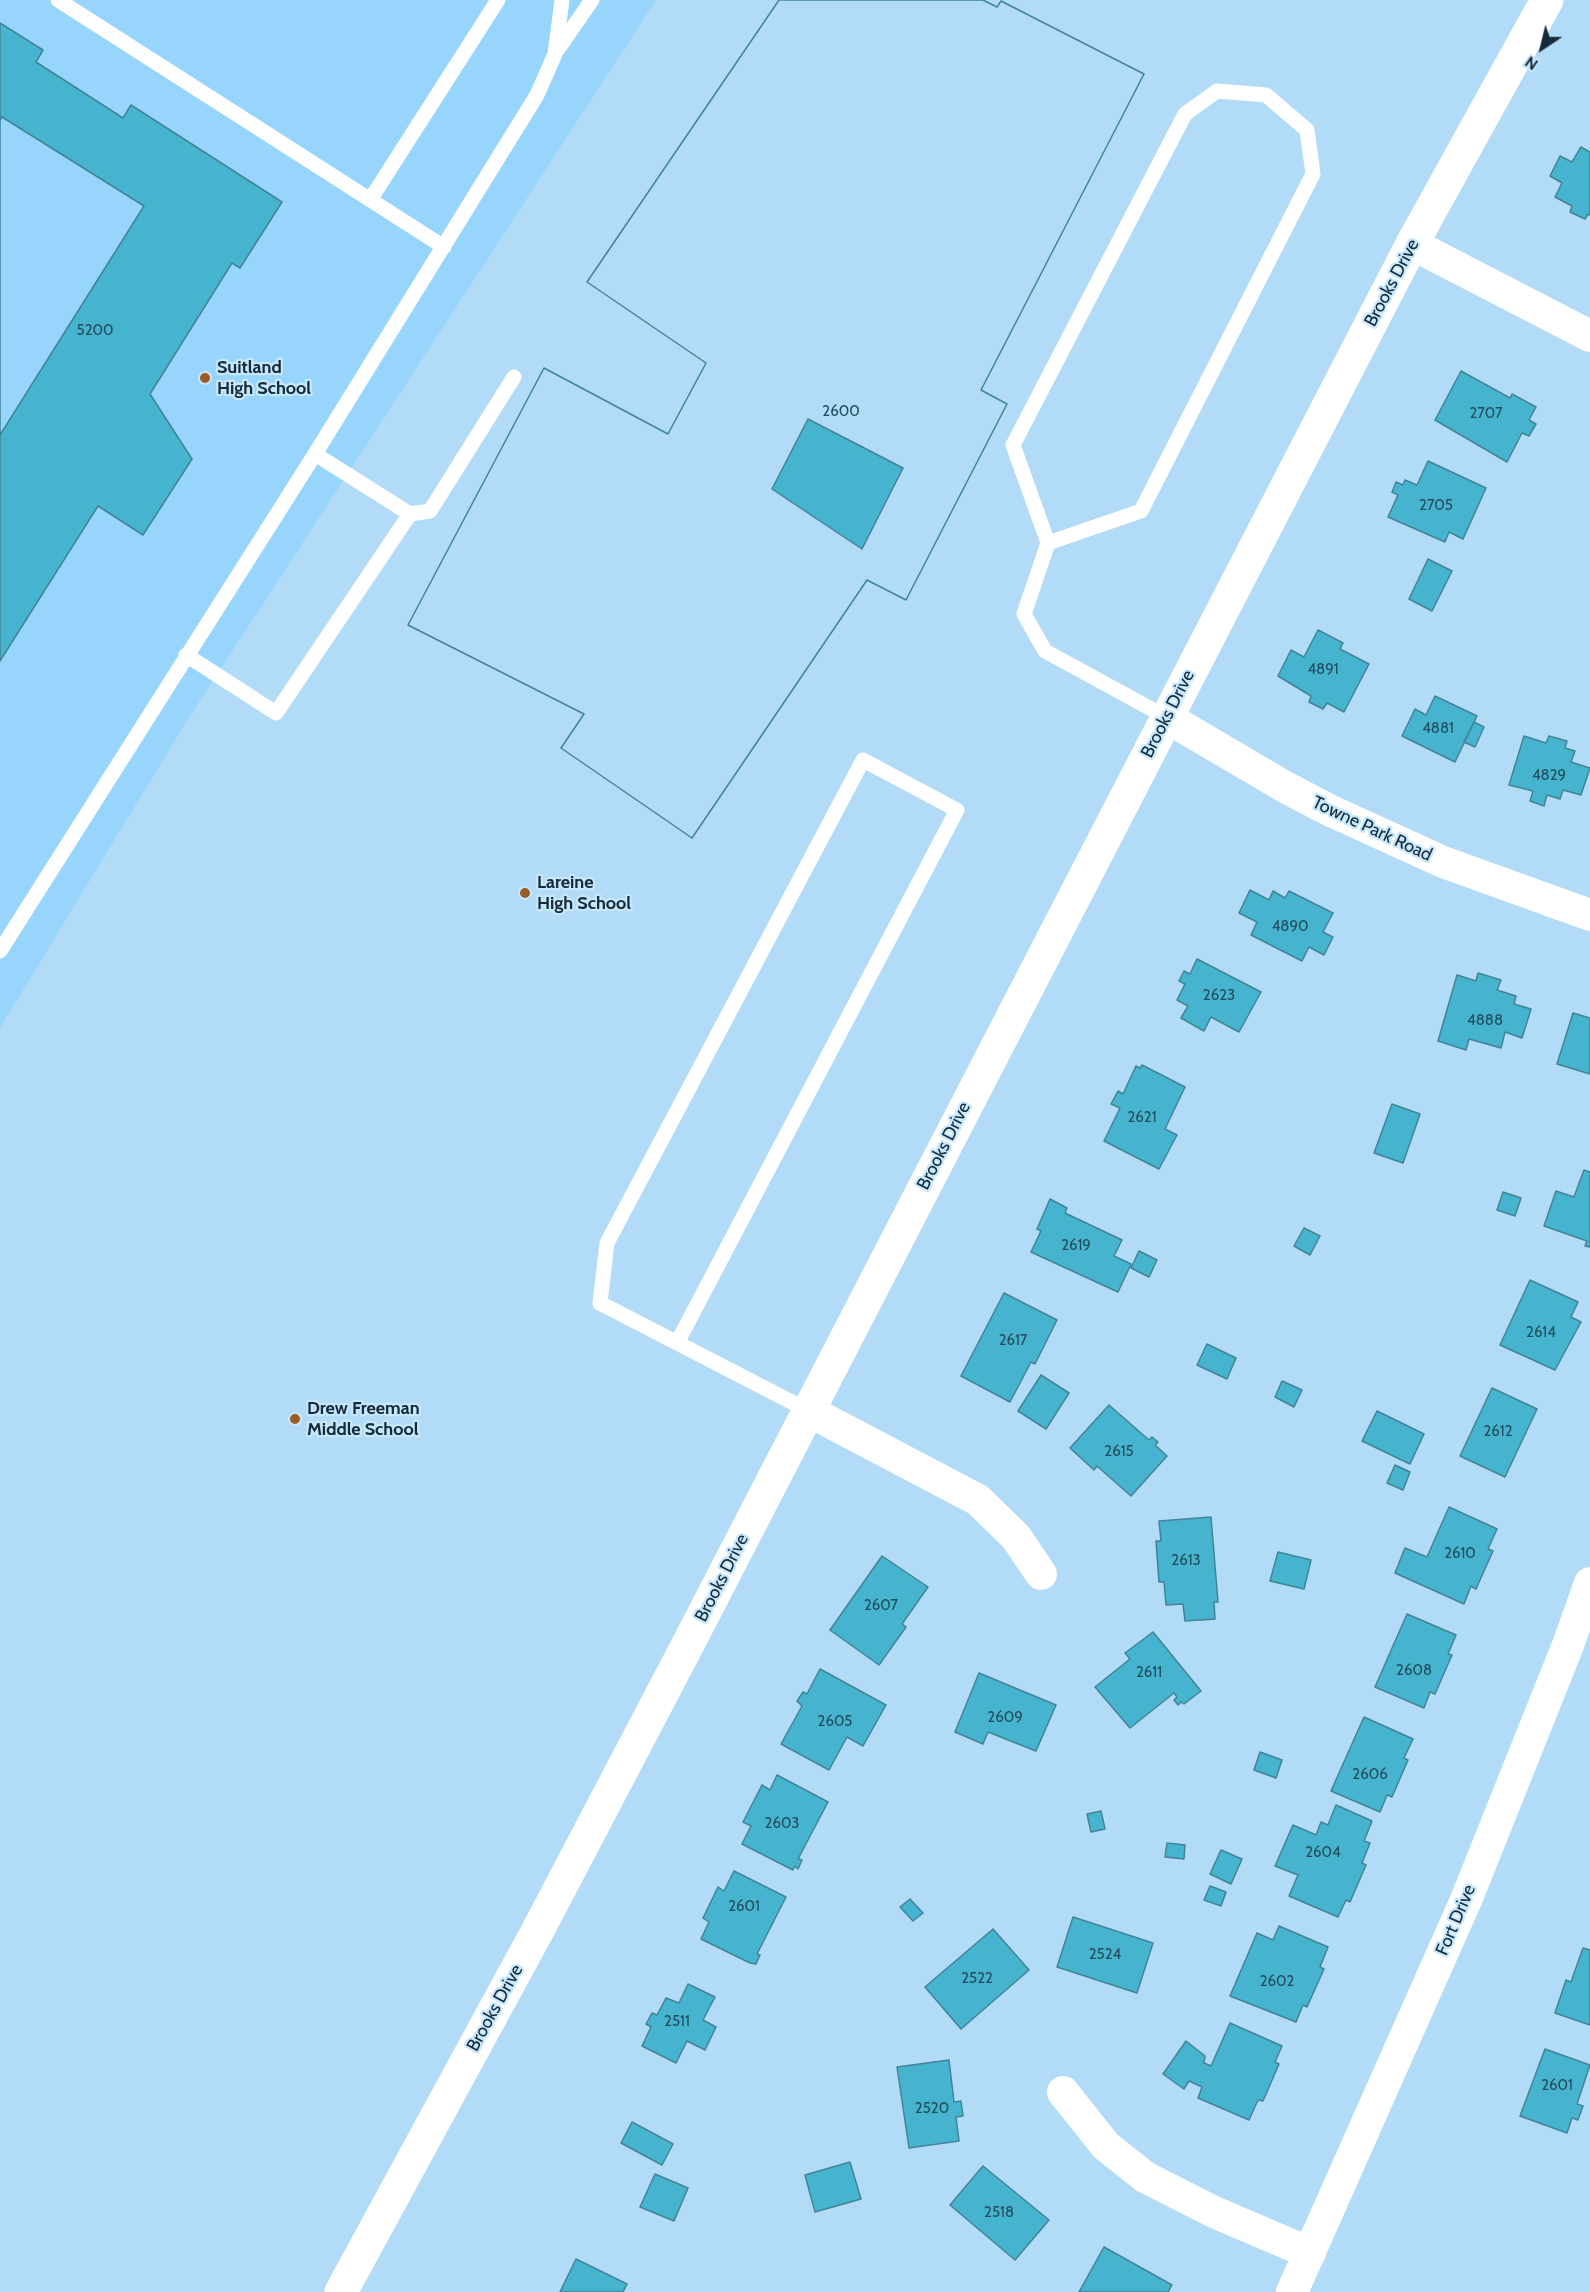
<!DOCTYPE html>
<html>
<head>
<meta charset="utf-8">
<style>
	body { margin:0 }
	#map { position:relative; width:1590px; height:2292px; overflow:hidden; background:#b1dbf7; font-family:Cabin,sans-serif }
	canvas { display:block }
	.north { position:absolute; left:1512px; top:18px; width:60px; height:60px; -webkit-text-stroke:4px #c7e7fc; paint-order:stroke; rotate:215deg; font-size:16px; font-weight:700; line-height:24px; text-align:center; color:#162b39 }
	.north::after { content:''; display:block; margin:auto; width:21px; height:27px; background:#162b39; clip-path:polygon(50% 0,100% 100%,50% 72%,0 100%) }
</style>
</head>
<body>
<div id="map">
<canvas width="1590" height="2292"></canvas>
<div class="north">N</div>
</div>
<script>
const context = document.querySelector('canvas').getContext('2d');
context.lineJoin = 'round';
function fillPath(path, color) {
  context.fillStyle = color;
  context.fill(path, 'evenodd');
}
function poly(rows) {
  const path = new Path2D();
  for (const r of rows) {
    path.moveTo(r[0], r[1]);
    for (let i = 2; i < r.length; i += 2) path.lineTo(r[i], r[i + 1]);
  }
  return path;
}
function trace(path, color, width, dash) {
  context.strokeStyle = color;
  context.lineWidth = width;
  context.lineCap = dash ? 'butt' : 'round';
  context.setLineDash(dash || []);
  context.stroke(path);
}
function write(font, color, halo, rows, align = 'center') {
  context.font = font + ' Cabin,sans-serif';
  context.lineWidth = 4.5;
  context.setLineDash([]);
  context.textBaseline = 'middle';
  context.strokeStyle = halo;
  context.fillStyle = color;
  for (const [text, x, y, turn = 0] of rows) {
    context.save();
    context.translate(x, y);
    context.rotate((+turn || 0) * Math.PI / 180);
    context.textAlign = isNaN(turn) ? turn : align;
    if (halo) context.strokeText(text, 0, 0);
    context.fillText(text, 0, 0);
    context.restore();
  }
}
fillPath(poly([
	[0,0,656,0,186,722,0,1028]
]), '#98d5fd');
const building = poly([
	[779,0,983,0,997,7,1001,1,1144,74,981,390,1007,404,906,600,867,580,692,838,561,748,584,714,408,625,544,368,668,434,706,363,587,282,779,0],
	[808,419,903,468,862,549,772,489,808,419],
	[779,0,983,0,997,7,1001,1,1144,74,981,390,1007,404,906,600,867,580,692,838,561,748,584,714,408,625,544,368,668,434,706,363,587,282,779,0],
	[0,23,43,50,36,62,123,118,131,105,282,202,240,268,232,263,150,394,192,459,143,535,98,506,0,661,0,23],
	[2,117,144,206,0,435,0,120,2,117],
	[1581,147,1590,152,1590,215,1588,214,1585,219,1570,212,1572,206,1555,197,1562,183,1550,176,1560,156,1572,162,1581,147],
	[1461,371,1510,398,1512,394,1536,407,1529,420,1536,424,1529,436,1522,433,1507,462,1435,420,1461,371],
	[1428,461,1486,488,1463,539,1449,532,1445,542,1388,517,1398,495,1392,492,1396,482,1403,485,1405,480,1417,485,1428,461],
	[1428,559,1452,571,1432,611,1409,599,1428,559],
	[1318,630,1343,643,1340,649,1369,664,1344,712,1327,703,1323,709,1309,702,1311,696,1278,676,1291,650,1304,657,1318,630],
	[1435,696,1477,716,1455,762,1402,736,1415,709,1426,715,1435,696],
	[1474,722,1484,727,1475,747,1464,742,1474,722],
	[1524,736,1546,743,1549,736,1567,741,1565,748,1575,751,1571,762,1590,768,1581,795,1563,790,1560,799,1547,795,1544,806,1530,801,1533,791,1509,785,1524,736],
	[1250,890,1269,900,1273,891,1285,898,1289,891,1333,913,1323,932,1333,937,1324,955,1309,947,1302,961,1251,935,1257,922,1239,913,1250,890],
	[1197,959,1261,992,1239,1032,1211,1017,1204,1031,1181,1018,1188,1006,1177,1000,1185,984,1179,981,1184,971,1190,974,1197,959],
	[1478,973,1501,980,1497,990,1516,996,1514,1004,1531,1009,1522,1038,1505,1032,1501,1048,1469,1039,1466,1050,1438,1041,1457,975,1476,981,1478,973],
	[1573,1013,1590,1018,1590,1074,1557,1064,1573,1013],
	[1142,1065,1185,1087,1165,1129,1177,1135,1159,1169,1104,1141,1120,1108,1111,1104,1118,1091,1123,1094,1136,1066,1140,1068,1142,1065],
	[1392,1104,1420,1114,1403,1163,1374,1153,1392,1104],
	[1584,1170,1590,1172,1590,1247,1585,1246,1587,1241,1544,1226,1556,1191,1574,1197,1584,1170],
	[1503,1192,1521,1198,1515,1216,1497,1210,1503,1192],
	[1050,1199,1067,1208,1065,1213,1122,1240,1114,1256,1131,1264,1118,1292,1031,1252,1041,1231,1037,1229,1050,1199],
	[1304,1228,1320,1236,1310,1255,1294,1246,1304,1228],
	[1139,1251,1157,1260,1149,1277,1131,1268,1139,1251],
	[1530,1280,1578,1302,1571,1317,1581,1322,1555,1370,1500,1345,1530,1280],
	[1004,1293,1057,1320,1035,1364,1031,1362,1010,1402,961,1376,1004,1293],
	[1207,1344,1236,1358,1227,1379,1197,1365,1207,1344],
	[1041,1375,1069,1393,1046,1429,1018,1411,1041,1375],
	[1282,1381,1302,1390,1294,1407,1275,1397,1282,1381],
	[1492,1388,1537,1409,1505,1477,1460,1456,1492,1388],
	[1109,1405,1149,1440,1152,1437,1158,1442,1155,1445,1167,1456,1131,1496,1097,1466,1094,1470,1070,1448,1109,1405],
	[1377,1411,1424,1434,1410,1464,1362,1441,1377,1411],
	[1395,1465,1410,1472,1403,1490,1387,1483,1395,1465],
	[1449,1507,1497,1529,1488,1549,1493,1551,1476,1589,1471,1586,1464,1604,1395,1573,1405,1548,1427,1557,1449,1507],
	[1211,1517,1218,1602,1214,1602,1215,1619,1185,1621,1183,1604,1166,1605,1164,1582,1159,1582,1156,1541,1161,1541,1159,1521,1211,1517],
	[1278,1552,1311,1560,1304,1589,1270,1581,1278,1552],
	[882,1556,928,1587,902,1624,906,1627,879,1665,830,1630,882,1556],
	[1407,1614,1456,1635,1448,1654,1452,1655,1435,1694,1430,1692,1424,1708,1375,1687,1407,1614],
	[1153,1632,1201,1691,1184,1704,1181,1702,1178,1705,1174,1700,1177,1697,1174,1693,1130,1728,1095,1687,1130,1659,1125,1653,1153,1632],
	[820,1669,886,1705,863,1746,847,1737,829,1770,781,1744,802,1706,797,1701,803,1692,807,1694,820,1669],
	[979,1673,1056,1705,1036,1751,988,1732,983,1744,955,1732,979,1673],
	[1364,1717,1413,1739,1404,1758,1408,1760,1392,1797,1387,1795,1380,1812,1331,1791,1364,1717],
	[1260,1752,1282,1760,1276,1778,1254,1770,1260,1752],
	[777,1775,828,1802,798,1859,802,1860,798,1869,795,1866,793,1870,742,1844,751,1826,743,1822,762,1785,770,1790,777,1775],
	[1336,1805,1372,1821,1364,1841,1370,1843,1362,1863,1366,1865,1350,1902,1346,1900,1338,1917,1289,1896,1298,1875,1275,1866,1293,1825,1316,1835,1321,1822,1328,1825,1336,1805],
	[1101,1811,1105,1829,1091,1832,1087,1814,1101,1811],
	[1167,1843,1185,1845,1184,1859,1165,1857,1167,1843],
	[1221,1850,1242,1859,1231,1884,1210,1874,1221,1850],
	[734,1871,786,1897,757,1954,760,1955,756,1964,750,1963,701,1939,709,1922,703,1918,718,1887,724,1891,734,1871],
	[1210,1886,1226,1892,1221,1906,1204,1900,1210,1886],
	[910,1899,923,1913,913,1921,900,1907,910,1899],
	[1073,1917,1153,1943,1137,1993,1057,1967,1073,1917],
	[1279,1926,1328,1947,1320,1967,1324,1969,1307,2007,1303,2005,1296,2022,1230,1996,1257,1933,1273,1940,1279,1926],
	[993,1929,1029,1970,961,2029,925,1987,993,1929],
	[1583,1948,1590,1950,1590,2025,1555,2013,1566,1980,1571,1982,1583,1948],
	[688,1984,715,1997,703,2020,716,2027,705,2050,687,2041,676,2063,642,2046,651,2027,646,2024,652,2013,657,2015,666,1998,679,2003,688,1984],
	[1230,2023,1282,2046,1275,2062,1279,2064,1263,2101,1258,2100,1249,2120,1198,2098,1202,2087,1189,2081,1184,2089,1163,2074,1186,2041,1205,2056,1204,2063,1211,2066,1230,2023],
	[1545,2049,1590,2065,1577,2104,1583,2106,1578,2120,1572,2118,1567,2133,1520,2116,1545,2049],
	[949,2060,954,2102,961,2101,963,2116,956,2117,959,2141,909,2148,897,2067,949,2060],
	[632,2122,673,2144,662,2165,621,2143,632,2122],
	[850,2162,861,2199,815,2212,805,2175,850,2162],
	[983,2166,1049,2220,1015,2260,950,2205,983,2166],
	[655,2174,688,2188,674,2221,640,2207,655,2174],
	[1104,2247,1172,2285,1168,2292,1079,2292,1104,2247],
	[576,2259,627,2284,623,2292,560,2292,576,2259]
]);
fillPath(building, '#47b4cf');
trace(building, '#418496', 1.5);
trace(poly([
	[58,0,444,247],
	[558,49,592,0],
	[370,200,498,0],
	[410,514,430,511,514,377],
	[1048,543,1141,511,1313,174,1307,130,1266,95,1217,91,1185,114,1013,445,1048,543,1024,614,1045,651,1166,717],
	[186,655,276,713,410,514,315,454],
	[0,951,315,454,537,95,555,54,562,0],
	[677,1343,957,810,863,760,607,1243,600,1303,807,1410]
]), '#fff', 15);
trace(poly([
	[1412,244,1590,336],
	[1166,717,1285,787,1329,810,1443,862,1590,915],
	[807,1410,978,1500,1016,1537,1041,1574],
	[1063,2092,1106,2146,1145,2177,1214,2212,1310,2253],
	[1292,2292,1466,1900,1568,1645,1590,1583]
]), '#fff', 32);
trace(poly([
	[341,2292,538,1930,686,1648,1412,244,1547,0]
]), '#fff', 33);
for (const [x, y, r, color] of [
	[205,378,6,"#9b5b25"],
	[525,893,6,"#9b5b25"],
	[295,1419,6,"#9b5b25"]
]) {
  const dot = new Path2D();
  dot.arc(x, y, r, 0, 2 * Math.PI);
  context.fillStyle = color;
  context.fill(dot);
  trace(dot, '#c7e7fc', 2);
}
write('15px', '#224d5e', null, [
	["5200",95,331],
	["2600",841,412],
	["2707",1486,414],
	["2705",1436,506],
	["4891",1323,670],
	["4881",1438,729],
	["4829",1549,776],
	["4890",1290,927],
	["2623",1219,996],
	["4888",1485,1021],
	["2621",1142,1118],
	["2619",1076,1246],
	["2614",1541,1333],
	["2617",1013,1341],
	["2612",1498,1432],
	["2615",1119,1452],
	["2610",1460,1554],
	["2613",1186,1561],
	["2607",881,1606],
	["2608",1414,1671],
	["2611",1149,1673],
	["2609",1005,1718],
	["2605",835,1722],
	["2606",1370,1775],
	["2603",782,1824],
	["2604",1323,1853],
	["2601",744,1907],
	["2524",1105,1955],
	["2522",977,1979],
	["2602",1277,1982],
	["2511",677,2022],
	["2601",1557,2086],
	["2520",932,2109],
	["2518",999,2213]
]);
write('18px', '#162b39', '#c7e7fc', [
	["Brooks Drive",1392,283,-62],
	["Brooks Drive",1168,714,-63],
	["Towne Park Road",1372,829,25],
	["Brooks Drive",944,1146,-63],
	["Brooks Drive",722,1578,-63],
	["Fort Drive",1456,1920,-67],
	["Brooks Drive",495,2008,-61]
]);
write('bold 18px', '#162b39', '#c7e7fc', [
	["Suitland",217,368],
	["High School",217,389],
	["Lareine",537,883],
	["High School",537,904],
	["Drew Freeman",307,1409],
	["Middle School",307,1430]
], 'left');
</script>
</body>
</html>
